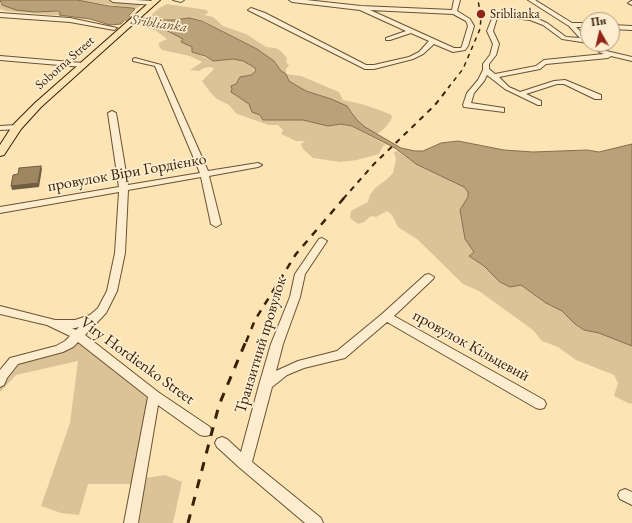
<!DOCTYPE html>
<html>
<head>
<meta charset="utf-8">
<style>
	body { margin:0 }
	#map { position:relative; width:632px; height:523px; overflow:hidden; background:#fce4b5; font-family:"EB Garamond",serif }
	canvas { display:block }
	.north { position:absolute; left:580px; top:12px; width:40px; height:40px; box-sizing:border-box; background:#fdedcf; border:1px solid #ae9b7f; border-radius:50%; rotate:352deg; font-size:11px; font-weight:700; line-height:16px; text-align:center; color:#382107 }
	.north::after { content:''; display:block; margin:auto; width:14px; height:18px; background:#8f2418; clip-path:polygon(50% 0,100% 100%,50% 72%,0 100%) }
</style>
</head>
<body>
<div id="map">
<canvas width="632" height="523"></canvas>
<div class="north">Пн</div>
</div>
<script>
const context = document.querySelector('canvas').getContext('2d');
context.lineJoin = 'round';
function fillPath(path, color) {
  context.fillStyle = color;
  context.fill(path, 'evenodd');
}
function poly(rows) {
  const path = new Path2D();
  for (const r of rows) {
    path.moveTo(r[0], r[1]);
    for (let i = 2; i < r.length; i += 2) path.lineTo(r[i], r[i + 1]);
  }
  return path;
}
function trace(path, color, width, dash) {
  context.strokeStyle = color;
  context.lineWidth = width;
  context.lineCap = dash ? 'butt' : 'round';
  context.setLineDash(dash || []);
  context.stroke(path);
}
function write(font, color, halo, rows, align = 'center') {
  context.font = font + ' "EB Garamond",serif';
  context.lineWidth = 3.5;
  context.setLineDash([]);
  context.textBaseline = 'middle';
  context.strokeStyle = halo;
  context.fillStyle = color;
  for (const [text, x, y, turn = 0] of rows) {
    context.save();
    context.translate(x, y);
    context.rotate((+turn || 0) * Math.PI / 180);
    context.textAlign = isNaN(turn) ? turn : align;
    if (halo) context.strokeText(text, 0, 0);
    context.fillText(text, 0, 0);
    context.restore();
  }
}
fillPath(poly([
	[77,0,106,0,143,4,135,9,132,8],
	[0,4,21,10,35,12,50,11,61,13,59,15,51,15,6,11,0,9],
	[167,4,207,10,208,13,204,15,213,17,223,26,246,34,266,47,275,48,281,51,287,58,286,62,289,65,286,69,286,74,301,76,339,92,343,100,365,105,390,114,392,116,391,120,385,128,377,134,365,127,357,120,352,111,338,103,306,91,289,81,286,74,281,71,274,61,257,49,202,20,189,18,173,20,146,20,159,8],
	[144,22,160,27,183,39,183,43,192,47,198,54,212,61,233,59,243,61,254,67,256,70,255,72,251,75,240,77,232,89,236,96,250,104,263,119,303,120,328,126,341,124,352,126,386,145,383,146,379,154,357,160,340,162,313,158,303,149,301,144,305,141,296,141,281,134,283,130,278,125,269,125,237,114,229,105,217,99,210,92,202,81,214,69,211,67,204,68,199,71,190,70,202,62,190,56,162,50,159,46,159,43,167,39,155,30,140,26],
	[397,151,416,164,464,187,468,192,468,197,460,211,465,239,474,252,469,256,484,266,500,282,510,287,521,285,546,303,562,311,575,324,584,330,599,333,632,346,632,404,628,403,614,396,618,383,614,375,576,360,558,347,542,341,533,330,479,291,463,284,417,239,398,227,392,215,387,211,376,217,371,216,364,222,358,224,350,218,351,211,368,202,370,195,375,188,386,180,393,173,396,159,394,152],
	[75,337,154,395,139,484,88,484,79,515,61,513,41,506,70,423,78,361,16,375,0,392,0,382,14,361,59,349],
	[165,475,182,482,173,523,137,523,146,478]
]), '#dbc397');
const water = poly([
	[0,0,77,0,109,6,132,8,135,9,121,24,110,25,90,19,59,15,61,13,57,11,35,12,16,10,2,5,0,0],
	[189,18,202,21,257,49,274,61,281,71,286,74,289,81,306,91,331,99,347,106,357,120,365,127,401,148,415,151,423,151,441,143,458,141,504,150,533,152,587,150,599,152,632,144,632,346,599,333,584,330,575,324,562,311,546,303,521,285,510,287,500,282,484,266,469,256,474,252,465,239,460,210,468,197,468,192,464,187,416,164,395,148,352,126,341,124,328,126,303,120,263,120,260,115,252,112,249,104,231,92,232,89,231,86,236,84,240,77,251,75,255,72,256,70,254,67,243,61,233,59,213,61,205,56,192,52,192,47,181,42,183,39,160,27,144,22,146,20,173,20,189,18]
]);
fillPath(water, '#b9a27a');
trace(water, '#856e4c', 1);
fillPath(poly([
	[104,13,166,20,171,23,166,26,101,18,99,16,101,14,104,13]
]), '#b9a27a');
const minor = poly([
	[110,0,135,0,153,1,156,3,153,5,113,2,110,0],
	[173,0,184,0,181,2,173,0],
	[289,0,306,0,361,6,452,10,454,0,460,0,457,11,470,19,474,26,468,46,465,50,453,52,434,44,423,54,413,59,374,69,365,69,248,10,251,8,265,13,366,65,374,65,409,57,419,52,429,41,411,33,390,40,386,40,386,38,406,31,360,10,292,2,289,0],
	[370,10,453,14,466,21,468,26,462,46,461,48,454,48,370,10],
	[528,0,535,0,572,23,588,23,588,27,576,27,588,39,588,43,562,39,543,25,530,20,505,17,497,18,493,31,499,44,496,55,489,64,489,69,495,74,536,66,544,60,604,54,599,52,602,50,632,57,632,61,611,56,608,58,546,64,540,69,499,77,509,87,520,92,554,81,565,80,601,95,601,99,595,99,564,84,557,84,526,94,541,101,541,105,538,105,505,89,487,75,484,81,474,93,471,103,504,108,504,112,464,107,463,105,467,93,478,80,483,70,483,64,490,55,493,44,487,31,493,16,505,13,533,17,547,23,566,37,580,38,569,26,528,0],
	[631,1,632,1,632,5,628,3,631,1],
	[0,13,70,18,117,28,114,30,70,22,0,17,0,13],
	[612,25,632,26,632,30,612,29,612,25],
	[0,56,83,63,86,65,83,67,0,60,0,56],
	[135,58,161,65,208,171,258,163,262,165,258,167,209,176,221,224,216,227,211,224,201,177,128,190,125,253,117,291,106,313,85,335,158,392,210,427,211,431,210,435,205,436,200,435,158,405,138,523,124,523,148,397,78,342,73,347,63,352,18,364,7,378,4,385,0,387,0,370,10,358,56,346,65,341,70,336,47,325,0,314,0,306,55,320,75,320,90,315,98,308,107,291,115,253,119,192,0,213,0,207,119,187,108,113,112,111,116,113,128,185,200,173,155,66,133,61,133,59,135,58],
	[79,327,76,330,72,328,75,328,79,327],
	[17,125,20,125,20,129,0,130,0,126,17,125],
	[322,238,327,241,305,274,300,297,283,344,276,371,298,361,337,351,382,314,425,275,429,274,434,277,433,279,394,316,544,400,546,404,544,408,540,409,536,408,387,322,345,358,304,368,287,375,272,387,252,462,321,518,323,523,305,523,240,468,217,447,215,443,217,439,222,437,227,439,241,452,259,385,271,344,290,297,295,274,319,239,322,238],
	[625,489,632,492,632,505,620,499,618,495,620,491,625,489]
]);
const major = poly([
	[152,0,160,0,41,107,21,129,4,155,0,156,0,145,13,125,35,103,152,0]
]);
trace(minor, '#695232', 2);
trace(major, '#382107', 2);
fillPath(minor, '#fdedcf');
fillPath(major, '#fce4b5');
trace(poly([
	[448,88,463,69,480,29,481,18,478,0]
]), '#382107', 1.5, [4.5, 4.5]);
trace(poly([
	[343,199,374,164,435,105,449,87]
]), '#382107', 2, [5.5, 5.5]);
trace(poly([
	[246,342,255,320,296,254,344,198]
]), '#382107', 2.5, [7, 7]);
trace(poly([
	[188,523,219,405,246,341]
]), '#382107', 3, [9, 9]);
fillPath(poly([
	[41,166,42,169,39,187,12,190,11,186]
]), '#6f5e44');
const building = poly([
	[41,166,38,183,11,186,13,175,18,174,19,168,41,166]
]);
fillPath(building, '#9e8661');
trace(building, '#6f5e44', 1);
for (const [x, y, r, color] of [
	[481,14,5,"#8f2418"]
]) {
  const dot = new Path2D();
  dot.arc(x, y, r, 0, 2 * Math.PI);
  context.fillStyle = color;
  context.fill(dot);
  trace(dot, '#fdedcf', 1.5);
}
write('13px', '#382107', '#fdedcf', [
	["Sriblianka",490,14]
], 'left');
write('13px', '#382107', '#fdedcf', [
	["Soborna Street",65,63,-41]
]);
write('italic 14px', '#654e2f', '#fdedcf', [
	["Sriblianka",159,24,8]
]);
write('16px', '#382107', '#fdedcf', [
	["провулок Віри Гордієнко",127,173,-10],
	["Транзитний провулок",261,345,-73],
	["провулок Кільцевий",471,346,29],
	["Viry Hordienko Street",137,361,36]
]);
</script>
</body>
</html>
